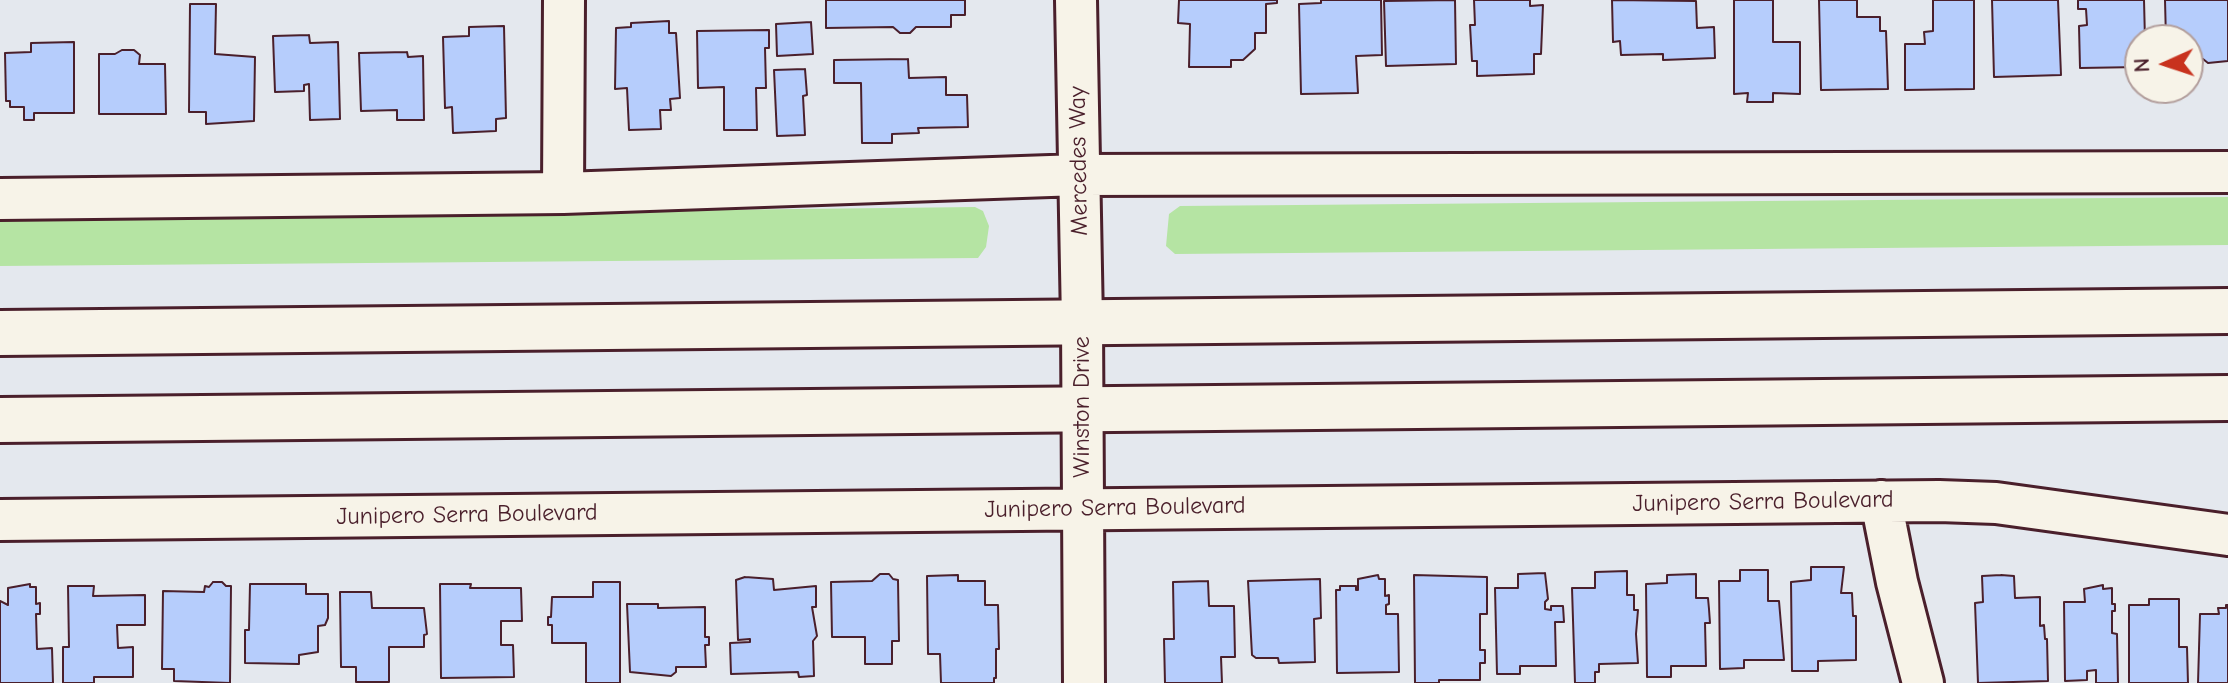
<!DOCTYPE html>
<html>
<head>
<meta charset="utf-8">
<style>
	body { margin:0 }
	#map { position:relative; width:2228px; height:683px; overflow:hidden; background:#e4e8ee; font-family:"Comic Neue",sans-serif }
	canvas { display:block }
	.north { position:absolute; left:2124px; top:24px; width:80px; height:80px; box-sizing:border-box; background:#f7f3e8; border:2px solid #b29e9c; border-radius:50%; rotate:267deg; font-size:22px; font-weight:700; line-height:32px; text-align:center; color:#4a1f2b }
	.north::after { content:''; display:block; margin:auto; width:28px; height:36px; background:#c8321e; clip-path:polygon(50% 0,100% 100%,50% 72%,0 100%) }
</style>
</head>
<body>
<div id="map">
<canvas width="2228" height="683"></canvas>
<div class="north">N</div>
</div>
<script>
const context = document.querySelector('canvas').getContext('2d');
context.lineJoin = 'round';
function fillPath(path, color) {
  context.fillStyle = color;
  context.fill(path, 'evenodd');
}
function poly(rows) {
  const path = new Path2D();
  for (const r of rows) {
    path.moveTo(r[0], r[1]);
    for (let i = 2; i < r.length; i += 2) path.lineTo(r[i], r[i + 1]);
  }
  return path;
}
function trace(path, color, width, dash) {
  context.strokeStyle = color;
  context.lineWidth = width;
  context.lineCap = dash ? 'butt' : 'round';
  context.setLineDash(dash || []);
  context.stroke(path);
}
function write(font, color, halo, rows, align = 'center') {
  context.font = font + ' "Comic Neue",sans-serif';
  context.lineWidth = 8;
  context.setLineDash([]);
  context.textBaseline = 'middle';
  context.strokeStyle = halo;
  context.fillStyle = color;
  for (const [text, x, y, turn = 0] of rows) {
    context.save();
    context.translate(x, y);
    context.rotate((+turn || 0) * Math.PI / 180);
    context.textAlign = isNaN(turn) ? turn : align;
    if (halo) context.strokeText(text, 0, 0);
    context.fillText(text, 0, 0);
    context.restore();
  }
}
fillPath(poly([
	[2228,197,2228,245,1175,254,1166,246,1169,214,1180,206],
	[975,207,983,211,989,226,986,247,978,258,0,266,0,218]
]), '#b5e4a3');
const building = poly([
	[826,0,965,0,965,15,951,15,951,27,916,27,910,33,900,33,893,27,826,28,826,0],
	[1179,0,1277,0,1277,3,1266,4,1266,33,1255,33,1255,49,1243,60,1231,60,1231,67,1189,67,1190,24,1178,23,1179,0],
	[1321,0,1381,0,1382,55,1356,56,1358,93,1301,94,1299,4,1321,3,1321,0],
	[1455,0,1456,64,1386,66,1384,1,1455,0],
	[1474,0,1530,0,1530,6,1543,5,1541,54,1534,54,1534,74,1477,76,1477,61,1472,61,1470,25,1475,25,1474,0],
	[1612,0,1696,1,1697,28,1714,27,1715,58,1663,60,1663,54,1621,55,1620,41,1613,42,1612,0],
	[1734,0,1773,0,1773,42,1800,42,1800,94,1773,93,1773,102,1747,102,1748,93,1734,94,1734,0],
	[1819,0,1857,0,1857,17,1880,17,1880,31,1886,31,1888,89,1821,90,1819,0],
	[1933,0,1974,0,1974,89,1905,90,1905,44,1925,44,1924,32,1933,31,1933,0],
	[1992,0,2058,0,2061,75,1994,77,1992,0],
	[2078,0,2144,0,2145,40,2140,40,2140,67,2080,68,2079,26,2087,25,2086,9,2078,9,2078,0],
	[2165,0,2228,0,2228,61,2208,63,2203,59,2188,60,2188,40,2166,40,2165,0],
	[190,4,216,4,215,54,255,57,254,121,206,124,206,112,189,112,190,4],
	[669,21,669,33,676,33,680,98,670,99,671,110,660,110,661,129,629,130,627,88,615,89,616,28,631,27,631,23,669,21],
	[811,22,813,54,777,56,776,24,811,22],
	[504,26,506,118,496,119,496,131,453,133,452,107,445,108,443,37,469,36,469,27,504,26],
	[769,30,769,48,765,48,766,88,756,88,757,130,724,130,724,87,698,88,697,31,769,30],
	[309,35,310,43,338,42,340,119,310,120,309,84,304,85,304,91,275,92,273,36,309,35],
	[74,42,74,113,34,113,34,120,24,120,24,107,10,107,10,101,6,101,5,53,31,52,31,43,74,42],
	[122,50,134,50,140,55,139,64,165,64,166,114,99,114,99,54,115,54,122,50],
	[407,52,408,57,423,56,424,120,397,120,397,110,361,111,359,53,407,52],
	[908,59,909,78,946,77,946,95,967,95,968,127,918,128,919,133,892,134,892,143,862,143,861,83,834,83,834,60,908,59],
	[805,69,807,95,803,96,805,135,777,136,774,70,805,69],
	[1811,567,1844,567,1841,593,1852,593,1853,616,1856,616,1856,660,1818,661,1818,671,1792,671,1791,582,1811,580,1811,567],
	[1740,570,1768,570,1768,601,1779,601,1784,660,1744,660,1744,668,1720,669,1719,581,1740,581,1740,570],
	[1627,571,1627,595,1634,595,1634,610,1638,610,1636,634,1638,663,1599,664,1599,672,1595,672,1595,683,1575,683,1572,588,1595,588,1595,572,1627,571],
	[1545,573,1548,599,1545,602,1545,609,1551,610,1551,606,1563,606,1564,622,1555,622,1556,666,1520,666,1520,674,1497,674,1495,588,1518,588,1518,574,1545,573],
	[880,574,889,574,893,579,898,580,899,641,892,641,892,664,865,664,865,637,832,637,831,582,872,581,880,574],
	[1696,574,1696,598,1708,598,1709,609,1710,623,1705,623,1706,666,1671,666,1671,677,1647,677,1646,584,1667,583,1667,575,1696,574],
	[958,575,958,581,985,581,985,605,998,605,999,649,996,649,996,678,994,678,994,683,941,683,940,654,928,654,927,576,958,575],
	[1378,575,1379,579,1385,579,1385,596,1389,595,1389,604,1386,605,1386,614,1398,614,1399,672,1337,673,1336,590,1340,590,1340,586,1356,586,1356,590,1358,590,1358,579,1378,575],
	[1414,575,1487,577,1487,614,1480,614,1480,650,1485,650,1485,663,1480,663,1480,680,1439,680,1439,683,1415,683,1414,575],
	[2001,575,2014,576,2015,598,2040,597,2040,626,2044,625,2045,639,2047,639,2048,681,1978,683,1975,603,1983,602,1982,576,2001,575],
	[745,577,773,579,774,590,816,586,816,607,812,607,817,636,813,641,814,676,799,677,798,672,731,674,730,643,750,642,750,639,738,640,736,580,745,577],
	[1320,579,1321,618,1314,619,1315,662,1279,663,1278,658,1256,658,1252,655,1248,581,1320,579],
	[1208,581,1209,606,1234,606,1235,657,1221,657,1222,683,1165,683,1164,639,1174,639,1173,582,1208,581],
	[213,582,222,582,226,586,231,586,230,683,174,681,174,669,162,669,163,591,204,592,205,586,209,587,213,582],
	[593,582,620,582,620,683,586,683,586,643,552,643,552,625,548,625,548,617,551,617,552,597,593,597,593,582],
	[30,584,30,587,36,587,36,604,40,603,40,614,36,614,37,649,52,648,53,683,0,683,0,601,8,605,8,588,30,584],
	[250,584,306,584,306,594,328,594,328,618,325,625,318,626,318,652,299,655,299,664,245,663,245,630,249,630,250,584],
	[440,584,471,584,470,588,521,588,522,621,501,621,501,645,513,645,514,677,441,678,440,584],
	[2103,585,2103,589,2112,588,2112,604,2115,604,2115,611,2112,611,2112,633,2117,634,2118,683,2096,683,2096,670,2087,671,2087,680,2065,681,2064,602,2085,602,2084,589,2103,585],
	[68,586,94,586,93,596,145,595,145,625,117,625,118,648,133,647,133,677,94,677,94,683,63,683,63,647,69,647,68,586],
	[340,592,371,592,372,608,424,608,427,634,424,635,424,647,389,647,389,682,356,682,356,667,341,667,340,592],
	[2149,599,2179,599,2179,647,2187,647,2188,683,2129,683,2129,605,2149,605,2149,599],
	[627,604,658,604,658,608,705,607,705,637,709,637,709,645,705,645,706,667,676,667,676,672,671,676,630,672,627,604],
	[2226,605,2228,605,2228,683,2198,683,2200,614,2219,614,2218,608,2226,608,2226,605]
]);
fillPath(building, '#b6cdfc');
trace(building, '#4a1f2b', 2);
const minor = poly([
	[1076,0,1082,322,1084,683],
	[563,193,564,0],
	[0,199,563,193,1079,175,2228,172],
	[1881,501,1897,582,1923,683],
	[0,520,1939,501,1996,503,2228,535]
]);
const major = poly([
	[0,333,2228,311],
	[0,420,2228,398]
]);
trace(minor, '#4a1f2b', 46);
trace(major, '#4a1f2b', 50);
trace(minor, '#f7f3e8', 40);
trace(major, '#f7f3e8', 44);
write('24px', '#4a1f2b', '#f7f3e8', [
	["Mercedes Way",1079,161,-91],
	["Winston Drive",1082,407,-90],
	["Junipero Serra Boulevard",1763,502,-1],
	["Junipero Serra Boulevard",1115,508,-1],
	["Junipero Serra Boulevard",467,515,-1]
]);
</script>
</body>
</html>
